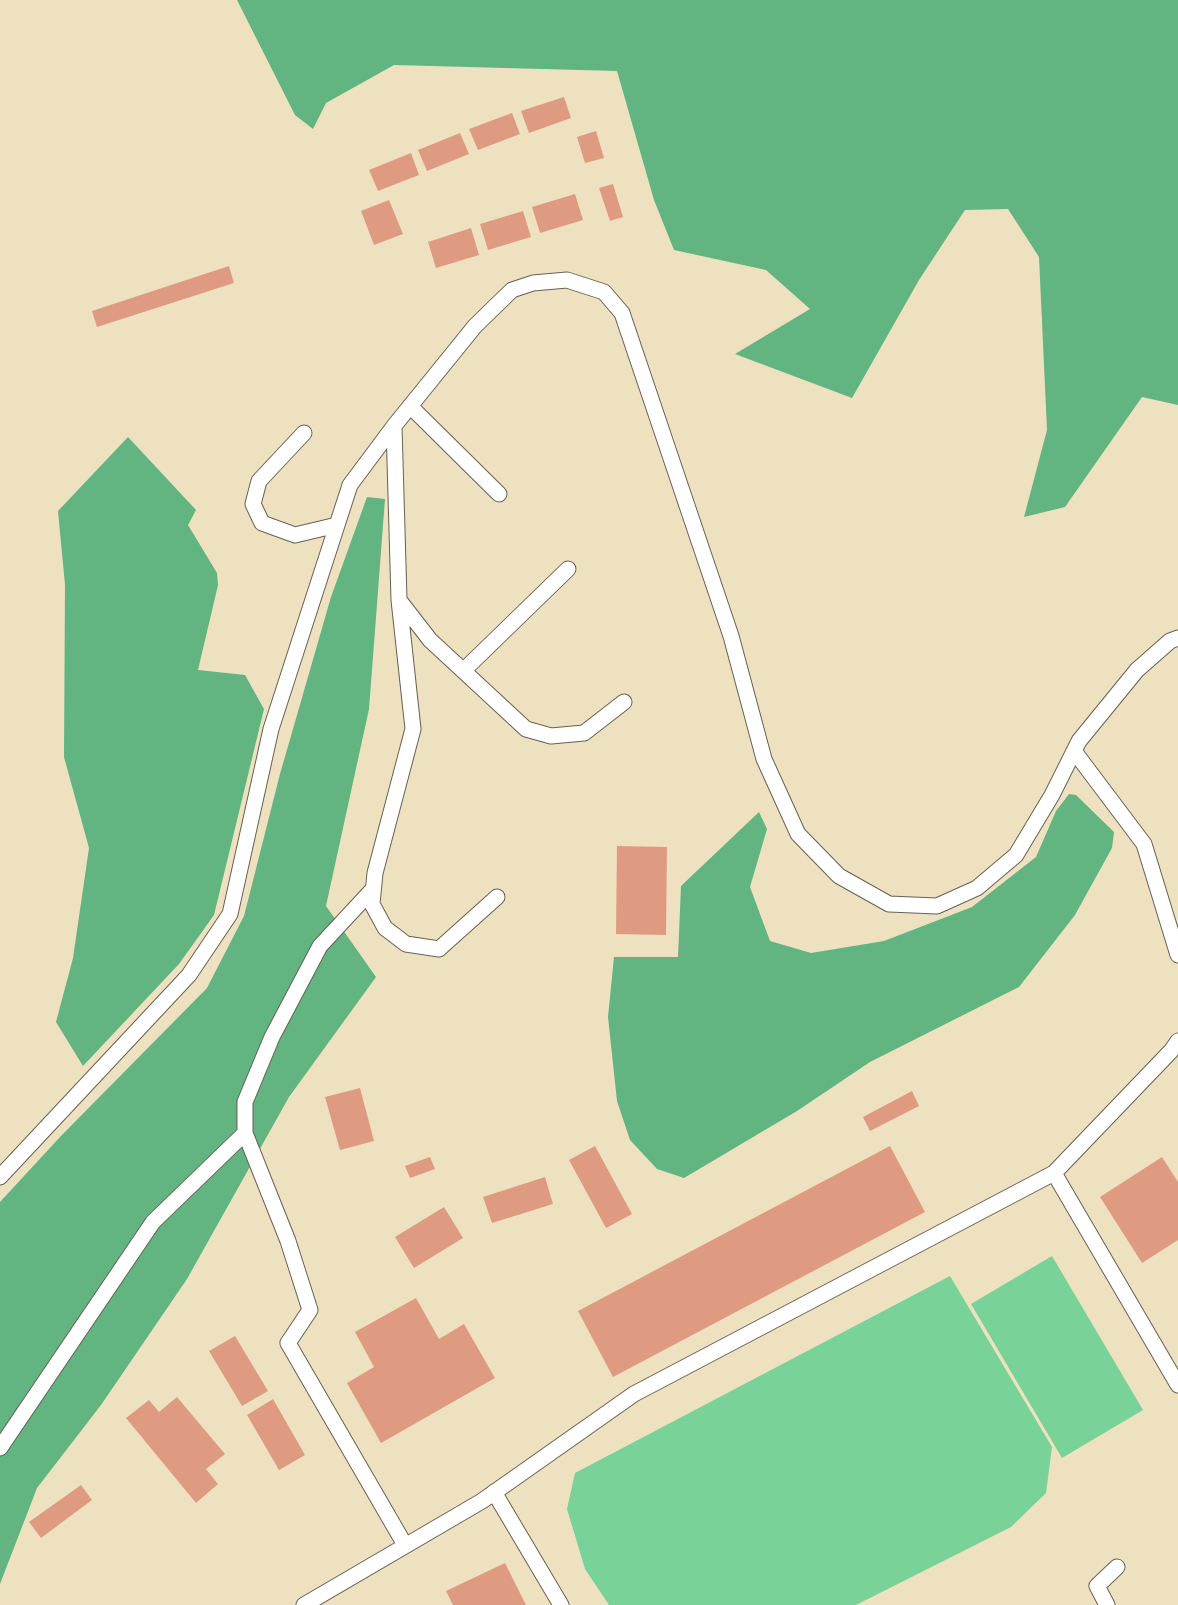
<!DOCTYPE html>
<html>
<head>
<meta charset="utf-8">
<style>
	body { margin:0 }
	canvas { display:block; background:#ede1c0 }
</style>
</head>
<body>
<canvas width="1178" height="1605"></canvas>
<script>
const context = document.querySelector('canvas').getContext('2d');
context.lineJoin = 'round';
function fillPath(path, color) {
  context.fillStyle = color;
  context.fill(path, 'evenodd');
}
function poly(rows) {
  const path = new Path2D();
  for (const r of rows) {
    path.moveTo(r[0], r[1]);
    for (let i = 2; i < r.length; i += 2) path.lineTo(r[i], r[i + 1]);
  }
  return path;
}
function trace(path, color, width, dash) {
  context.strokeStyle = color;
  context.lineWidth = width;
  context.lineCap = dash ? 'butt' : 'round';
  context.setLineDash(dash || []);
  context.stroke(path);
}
fillPath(poly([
	[1052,1256,1143,1410,1062,1458,971,1304],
	[950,1276,1052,1447,1046,1493,1011,1527,856,1605,609,1605,585,1569,567,1509,575,1473]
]), '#79d298');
fillPath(poly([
	[237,0,1178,0,1178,405,1142,397,1065,507,1024,517,1047,430,1039,257,1008,209,965,210,919,280,852,398,735,354,810,309,766,270,674,250,654,200,617,71,394,65,326,103,313,129,295,115],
	[128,437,196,510,188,525,217,573,218,585,198,670,245,675,264,709,214,915,179,964,83,1066,56,1022,73,958,89,848,64,757,65,585,58,511],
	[367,497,385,499,369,709,326,906,376,977,289,1097,187,1279,101,1405,37,1488,0,1584,0,1202,60,1137,207,988,244,916,280,774,331,597],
	[1069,794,1076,795,1114,832,1112,848,1075,915,1019,987,870,1062,797,1111,684,1178,657,1169,630,1140,617,1101,608,1017,614,957,678,957,681,886,759,812,767,829,750,887,770,941,811,953,884,941,972,907,1036,857,1056,811]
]), '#62b480');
fillPath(poly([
	[564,97,571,118,529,133,521,111],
	[512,113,520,134,478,150,469,129],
	[596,131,604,158,585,163,577,137],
	[460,133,469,154,427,171,418,150],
	[411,153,419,175,378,191,369,170],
	[613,184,623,217,610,221,599,188],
	[575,194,583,220,540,233,532,207],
	[389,200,403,234,374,245,361,211],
	[523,211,531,237,488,250,480,224],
	[471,228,479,255,436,268,428,242],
	[229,266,234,283,97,327,92,311],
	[617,846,667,847,666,935,616,934],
	[360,1088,374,1141,340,1150,325,1097],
	[912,1091,919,1106,870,1131,863,1117],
	[595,1146,632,1214,606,1228,569,1160],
	[890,1146,925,1212,613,1377,578,1311],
	[430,1157,435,1169,410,1178,405,1166],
	[1162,1157,1178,1182,1178,1240,1142,1263,1100,1197],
	[545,1177,553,1204,492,1223,483,1197],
	[444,1207,463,1238,414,1268,395,1237],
	[416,1298,439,1339,464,1324,495,1378,381,1443,347,1383,374,1367,355,1332],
	[235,1336,268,1391,242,1406,209,1351],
	[177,1397,225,1454,206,1469,218,1484,196,1503,126,1418,149,1400,159,1412],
	[273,1399,305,1455,279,1470,247,1415],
	[81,1485,92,1500,41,1538,29,1522],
	[505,1563,526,1605,453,1605,446,1591]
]), '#df9b81');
const service = poly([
	[410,406,499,494],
	[394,426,399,600,413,729,375,873,372,904,385,928,406,944,439,949,497,897],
	[304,433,259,481,253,504,262,523,295,535,337,525],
	[399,600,430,640,526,729,551,736,584,733,624,702],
	[464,670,568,569],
	[1074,751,1144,844,1178,955],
	[245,1133,288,1241,310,1310,288,1343,405,1545],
	[1054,1173,1178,1385],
	[0,1177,189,975,230,914,271,729,350,485,394,426,475,326,512,290,533,283,567,280,604,292,622,313,731,636,764,759,798,834,839,876,889,904,937,906,977,888,1016,855,1052,795,1079,741,1137,670,1170,641,1178,638],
	[0,1448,153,1222,245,1133,245,1102,272,1037,320,946,373,889],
	[494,1492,561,1605],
	[304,1605,482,1501,634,1394,1054,1173,1171,1051,1178,1041],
	[1107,1605,1097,1586,1117,1567]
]);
trace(service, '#656155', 17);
trace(service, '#fff', 15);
</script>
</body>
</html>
